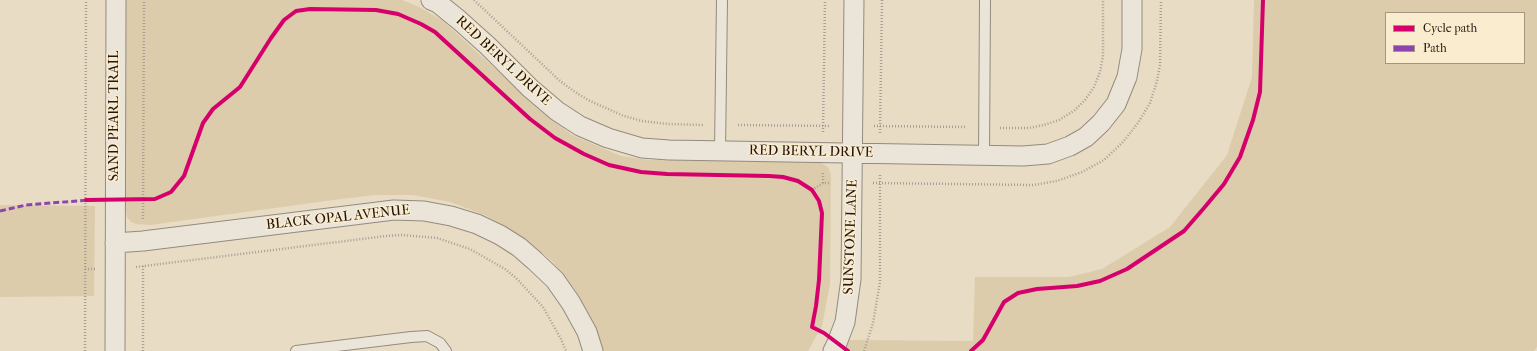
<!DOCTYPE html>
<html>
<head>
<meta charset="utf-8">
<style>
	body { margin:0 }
	#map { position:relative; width:1537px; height:351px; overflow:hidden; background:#e8dcc4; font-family:"IM FELL French Canon",serif }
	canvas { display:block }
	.legend { position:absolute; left:1385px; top:12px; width:140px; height:52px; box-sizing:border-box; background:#faeccf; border:1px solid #a59682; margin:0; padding:5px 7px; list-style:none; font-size:12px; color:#25160f }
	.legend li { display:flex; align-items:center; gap:8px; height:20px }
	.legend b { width:20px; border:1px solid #a59682 }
</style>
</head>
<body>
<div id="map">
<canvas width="1537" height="351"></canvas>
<ul class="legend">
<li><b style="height:5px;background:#d6006c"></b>Cycle path</li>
<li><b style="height:5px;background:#8e44ad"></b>Path</li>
</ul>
</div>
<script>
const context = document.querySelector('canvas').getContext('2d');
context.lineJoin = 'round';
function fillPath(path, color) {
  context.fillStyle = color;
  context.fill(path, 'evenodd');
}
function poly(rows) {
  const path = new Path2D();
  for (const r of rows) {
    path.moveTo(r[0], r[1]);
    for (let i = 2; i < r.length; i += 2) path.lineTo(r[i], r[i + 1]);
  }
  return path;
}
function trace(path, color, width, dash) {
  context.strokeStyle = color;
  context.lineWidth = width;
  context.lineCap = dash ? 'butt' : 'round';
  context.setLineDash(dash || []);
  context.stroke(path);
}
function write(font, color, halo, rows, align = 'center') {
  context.font = font + ' "IM FELL French Canon",serif';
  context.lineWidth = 3;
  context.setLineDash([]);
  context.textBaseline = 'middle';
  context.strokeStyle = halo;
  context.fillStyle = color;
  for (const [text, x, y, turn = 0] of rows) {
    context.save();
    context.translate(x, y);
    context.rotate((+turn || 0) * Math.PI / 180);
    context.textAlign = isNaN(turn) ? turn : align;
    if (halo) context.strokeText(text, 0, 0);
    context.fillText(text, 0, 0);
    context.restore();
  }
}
fillPath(poly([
	[126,0,402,0,419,7,442,20,539,109,572,135,621,156,649,160,819,162,828,167,831,175,830,284,822,326,808,351,602,351,591,318,576,292,552,261,523,238,487,216,450,202,413,195,375,195,341,199,150,225,136,224,131,222,127,217,125,207,125,10],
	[1254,0,1537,0,1537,347,1534,351,842,351,847,340,973,341,975,277,1069,277,1102,269,1170,227,1227,155,1252,77],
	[1386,13,1524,13,1524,63,1386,63],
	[0,205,95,206,94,296,0,297]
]), '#dcccac');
const service = poly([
	[720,150,722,0],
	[984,155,985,0],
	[296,351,411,337,427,336,440,343,446,351]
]);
const minor = poly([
	[431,0,438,3,459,20,488,46,530,88,557,111,580,126,608,138,642,148,669,150,1023,156,1048,154,1070,146,1086,137,1101,123,1116,104,1127,77,1132,49,1132,0],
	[115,243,143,241,394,210,424,211,451,216,477,224,500,235,519,247,535,261,555,280,571,303,587,332,593,351],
	[115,351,116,0],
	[833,351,837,343,845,322,851,279,854,0]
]);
trace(service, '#948b7d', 12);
trace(minor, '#948b7d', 21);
trace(poly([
	[474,0,560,81,575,92,590,101,624,116,642,121,668,124,703,125],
	[738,125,831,126],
	[874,126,967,127],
	[1000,128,1029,128,1044,125,1059,120,1075,110,1085,100,1094,87,1100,72,1103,56,1103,0],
	[823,132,825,0],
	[880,133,882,0],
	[823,173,823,183],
	[873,183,1034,185,1057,181,1082,172,1104,160,1123,142,1138,123,1150,103,1157,81,1160,65,1161,0],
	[812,190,823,183,830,183],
	[143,219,144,0],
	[136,267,386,236,402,235,437,238,470,249,505,269,516,278,543,307,561,339,566,351],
	[85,269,95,269],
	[85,351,86,0],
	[143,351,143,266],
	[864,351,873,323,880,282,880,174]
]), '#a69f95', 2.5, [1, 2]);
trace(service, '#ebe5d9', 10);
trace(minor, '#ebe5d9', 19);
trace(poly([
	[0,211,26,205,89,200]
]), '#8e44ad', 3, [6, 3]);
trace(poly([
	[86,200,155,199,171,192,184,176,203,123,213,109,240,87,271,38,284,20,296,11,310,9,376,10,398,14,421,24,435,32,530,119,555,138,584,154,609,165,641,172,667,174,769,176,783,177,798,181,812,190,819,201,822,213,819,280,816,306,812,327,824,333,848,351],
	[971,351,983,340,1004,302,1018,293,1037,289,1077,286,1100,281,1127,269,1184,231,1204,208,1224,184,1240,157,1253,120,1260,92,1263,0]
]), '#d6006c', 4);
write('14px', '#25160f', '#faeccf', [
	["RED BERYL DRIVE",503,61,43],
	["SAND PEARL TRAIL",115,116,-90],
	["RED BERYL DRIVE",811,152,1],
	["BLACK OPAL AVENUE",338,218,-6],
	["SUNSTONE LANE",851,237,-88]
]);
</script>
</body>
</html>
